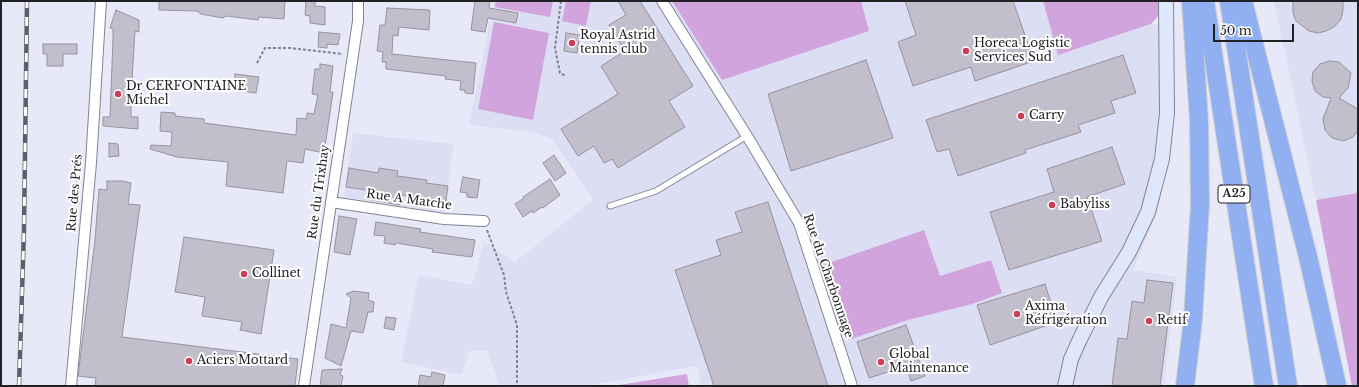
<!DOCTYPE html>
<html>
<head>
<meta charset="utf-8">
<style>
	body { margin:0 }
	#map { position:relative; width:1359px; height:387px; overflow:hidden; background:#e8e9f8; font-family:"Libre Baskerville",serif }
	canvas { display:block }
	.frame { position:absolute; inset:0; border:2px solid #212126; pointer-events:none }
	.scale { position:absolute; left:1213px; top:24px; width:81px; height:18px; box-sizing:border-box; border:2px solid #212126; border-top:0; padding-left:5px; font-size:12px; line-height:14px; white-space:nowrap; color:#212126; -webkit-text-stroke:3px #fff; paint-order:stroke }
</style>
</head>
<body>
<div id="map">
<canvas width="1359" height="387"></canvas>
<div class="frame"></div>
<div class="scale">50 m</div>
</div>
<script>
const context = document.querySelector('canvas').getContext('2d');
context.lineJoin = 'round';
function fillPath(path, color) {
  context.fillStyle = color;
  context.fill(path, 'evenodd');
}
function poly(rows) {
  const path = new Path2D();
  for (const r of rows) {
    path.moveTo(r[0], r[1]);
    for (let i = 2; i < r.length; i += 2) path.lineTo(r[i], r[i + 1]);
  }
  return path;
}
function trace(path, color, width, dash) {
  context.strokeStyle = color;
  context.lineWidth = width;
  context.lineCap = dash ? 'butt' : 'round';
  context.setLineDash(dash || []);
  context.stroke(path);
}
function write(font, color, halo, rows, align = 'center') {
  context.font = font + ' "Libre Baskerville",serif';
  context.lineWidth = 4;
  context.setLineDash([]);
  context.textBaseline = 'middle';
  context.strokeStyle = halo;
  context.fillStyle = color;
  for (const [text, x, y, turn = 0] of rows) {
    context.save();
    context.translate(x, y);
    context.rotate((+turn || 0) * Math.PI / 180);
    context.textAlign = isNaN(turn) ? turn : align;
    if (halo) context.strokeText(text, 0, 0);
    context.fillText(text, 0, 0);
    context.restore();
  }
}
fillPath(poly([
	[494,1,1043,1,1058,55,1151,24,1173,27,1171,146,1157,213,1133,270,1177,277,1164,386,701,386,697,366,587,386,499,386,488,351,469,351,462,375,401,362,419,275,472,285,484,241,515,262,593,200,552,139,531,132,469,125],
	[1274,1,1358,1,1358,386,1352,386,1316,200],
	[353,133,453,144,445,213,344,197]
]), '#dcdef4');
fillPath(poly([
	[496,1,553,1,550,17,495,7],
	[566,1,591,1,586,26,562,21],
	[672,1,861,1,869,31,722,80],
	[1043,1,1159,1,1160,14,1151,24,1058,55],
	[494,22,549,33,533,120,478,109],
	[1358,193,1358,386,1352,386,1316,200],
	[924,230,940,276,991,260,1002,293,972,304,908,320,851,339,823,265],
	[687,374,689,386,613,386]
]), '#d2a4dd');
const building = poly([
	[159,1,285,1,284,19,259,17,258,20,226,16,223,18,201,14,197,11,159,10,159,1],
	[306,1,315,1,315,6,325,7,325,25,310,23,310,16,305,15,306,1],
	[475,1,490,1,489,8,518,13,516,23,488,18,485,32,471,30,475,1],
	[618,1,640,1,693,86,669,101,685,127,618,168,612,159,604,163,594,146,578,156,561,129,618,94,601,66,625,51,609,25,626,15,618,1],
	[905,1,1013,1,1034,61,975,81,971,67,913,86,898,42,916,35,905,1],
	[1293,1,1343,1,1343,10,1341,19,1334,27,1326,31,1318,33,1309,31,1296,21,1293,13,1293,1],
	[387,8,430,10,429,30,399,27,398,36,393,35,392,54,476,63,473,94,465,93,465,90,460,90,461,81,445,79,446,76,386,69,386,62,382,62,383,52,377,51,380,25,385,25,387,8],
	[116,10,139,20,139,32,135,31,132,80,127,80,126,97,131,98,131,117,138,117,138,129,103,126,103,117,110,117,113,39,113,29,110,28,116,10],
	[319,32,340,34,338,45,327,44,327,48,318,47,319,32],
	[566,33,580,35,577,53,564,51,566,33],
	[43,44,77,44,77,54,63,54,63,66,47,66,47,54,43,54,43,44],
	[1123,55,1136,93,1111,101,1115,113,1078,125,1081,132,1025,150,1026,153,958,176,949,149,937,152,926,120,1123,55],
	[866,60,893,138,791,171,768,94,866,60],
	[1329,61,1339,62,1351,73,1348,88,1339,98,1356,108,1358,111,1358,131,1353,137,1343,141,1332,138,1325,130,1323,119,1331,98,1323,97,1315,91,1312,81,1313,72,1320,64,1329,61],
	[320,64,333,66,330,92,333,92,324,153,305,149,303,163,287,161,283,193,226,186,228,162,177,157,150,149,151,145,171,146,172,132,160,131,161,112,175,113,175,116,204,119,204,123,296,135,297,118,306,119,307,113,314,114,318,95,312,94,315,69,320,69,320,64],
	[235,74,259,77,256,93,233,90,235,74],
	[109,143,118,144,119,156,109,157,109,143],
	[1112,147,1125,184,1087,197,1102,241,1009,270,990,212,1054,192,1047,169,1112,147],
	[554,155,566,173,555,181,543,163,554,155],
	[349,168,378,173,379,168,398,171,397,176,427,180,426,183,448,186,446,201,402,195,400,205,367,199,367,190,346,187,349,168],
	[463,177,480,180,477,198,467,197,467,193,460,192,463,177],
	[550,179,560,195,543,208,542,207,533,213,532,211,523,217,515,204,524,198,523,197,550,179],
	[107,181,123,181,131,183,128,204,140,205,122,337,298,359,295,386,95,386,96,378,78,376,95,240,99,189,107,190,107,181],
	[768,202,779,237,828,386,714,386,675,270,721,255,716,240,742,232,735,212,768,202],
	[339,216,357,219,350,255,334,252,339,216],
	[376,222,421,229,420,232,475,240,472,257,432,252,433,249,396,243,395,245,384,243,385,236,374,235,376,222],
	[184,237,274,250,261,334,240,330,242,322,202,316,205,297,175,292,184,237],
	[1147,280,1173,283,1160,386,1112,386,1118,338,1127,339,1132,301,1144,303,1147,280],
	[1045,284,1057,322,990,345,977,305,1045,284],
	[354,291,369,293,368,300,374,302,373,312,368,312,363,333,351,331,341,366,325,358,331,324,346,328,351,298,346,294,354,291],
	[386,317,396,318,394,330,384,328,386,317],
	[906,325,925,376,911,381,906,366,869,378,857,342,906,325],
	[342,369,340,375,343,376,341,386,320,386,322,370,342,369],
	[432,372,445,375,443,386,418,386,420,375,431,377,432,372]
]);
fillPath(building, '#c3becc');
trace(building, '#97929f', 1);
const lane = poly([
	[610,206,656,191,747,136]
]);
const street = poly([
	[662,1,747,136,799,223,852,386],
	[331,202,444,219,484,221],
	[71,386,91,163,101,1],
	[304,386,358,21,358,1]
]);
const secondary = poly([
	[1065,386,1071,359,1080,339,1101,297,1129,252,1148,212,1162,159,1167,113,1166,1]
]);
const highway = poly([
	[1205,1,1264,386],
	[1229,1,1288,386],
	[1243,1,1309,261,1337,386],
	[1185,386,1193,319,1200,204,1199,121,1191,1]
]);
trace(lane, '#838491', 7);
trace(street, '#838491', 12);
trace(secondary, '#838491', 16);
trace(highway, '#cececf', 20);
trace(poly([
	[561,1,555,48,560,73,566,76],
	[257,63,265,48,290,48,343,54],
	[487,230,504,275,506,292,517,325,517,386]
]), '#82838c', 2, [3, 2]);
trace(lane, '#fff', 5);
trace(street, '#fff', 10);
trace(secondary, '#dee7fb', 14);
trace(highway, '#90b0f1', 18);
const rail = poly([
	[19,386,24,230,27,1]
]);
trace(rail, '#5f5f67', 4.5);
trace(rail, '#fff', 3, [9]);
for (const [x, y, r, color] of [
	[572,43,4,"#cd3d54"],
	[966,51,4,"#cd3d54"],
	[118,94,4,"#cd3d54"],
	[1021,116,4,"#cd3d54"],
	[1052,205,4,"#cd3d54"],
	[244,274,4,"#cd3d54"],
	[1017,314,4,"#cd3d54"],
	[1149,321,4,"#cd3d54"],
	[189,361,4,"#cd3d54"],
	[881,362,4,"#cd3d54"]
]) {
  const dot = new Path2D();
  dot.arc(x, y, r, 0, 2 * Math.PI);
  context.fillStyle = color;
  context.fill(dot);
  trace(dot, '#fff', 1.5);
}
for (const [x, y, w] of [
	[1234,194,32]
]) {
  const box = new Path2D();
  box.roundRect(x - w / 2, y - 9, w, 18, 3);
  context.fillStyle = '#fff';
  context.fill(box);
  trace(box, '#212126', 1);
}
write('bold 11px', '#212126', null, [
	["A25",1234,194]
]);
write('12px', '#212126', '#fff', [
	["Royal Astrid",580,36],
	["tennis club",580,50],
	["Horeca Logistic",974,44],
	["Services Sud",974,58],
	["Dr CERFONTAINE",126,87],
	["Michel",126,101],
	["Carry",1029,116],
	["Babyliss",1060,205],
	["Collinet",252,274],
	["Axima",1025,307],
	["Réfrigération",1025,321],
	["Retif",1157,321],
	["Global",889,355],
	["Maintenance",889,369],
	["Aciers Mottard",197,361]
], 'left');
write('12px', '#212126', '#fff', [
	["Rue du Trixhay",319,192,-82],
	["Rue des Prés",75,193,-85],
	["Rue A Matche",409,200,8],
	["Rue du Charbonnage",828,276,71]
]);
</script>
</body>
</html>
